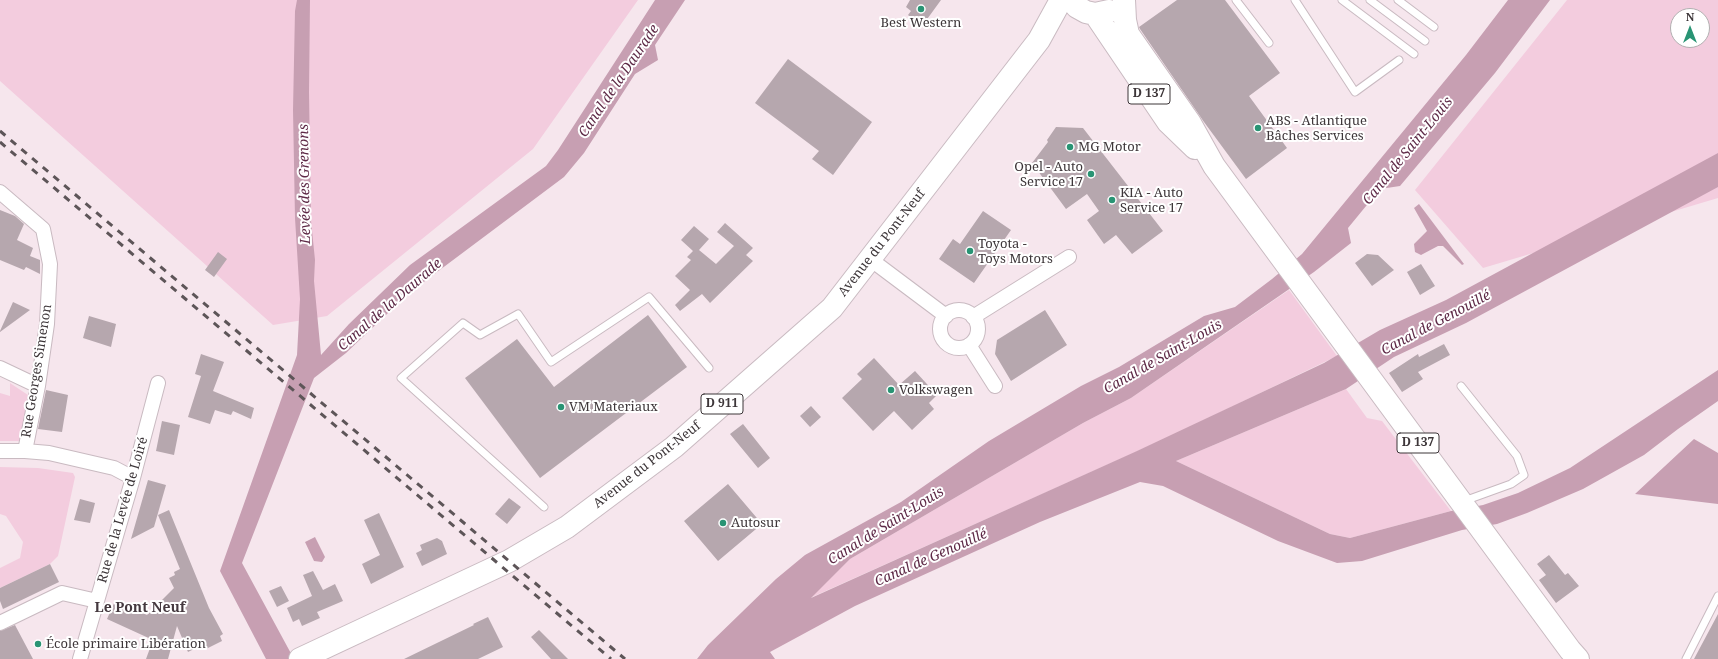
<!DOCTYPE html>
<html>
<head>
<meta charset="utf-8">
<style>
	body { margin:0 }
	#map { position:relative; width:1718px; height:659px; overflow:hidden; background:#f6e6ed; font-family:"Noto Serif",serif }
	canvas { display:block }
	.north { position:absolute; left:1670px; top:8px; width:40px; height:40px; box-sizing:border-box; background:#fff; border:1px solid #b1afb0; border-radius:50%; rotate:0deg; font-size:11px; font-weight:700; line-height:16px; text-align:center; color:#3d3639 }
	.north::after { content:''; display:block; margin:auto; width:14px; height:18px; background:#299474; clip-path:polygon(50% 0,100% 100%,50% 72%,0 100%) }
</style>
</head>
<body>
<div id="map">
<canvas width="1718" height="659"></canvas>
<div class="north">N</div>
</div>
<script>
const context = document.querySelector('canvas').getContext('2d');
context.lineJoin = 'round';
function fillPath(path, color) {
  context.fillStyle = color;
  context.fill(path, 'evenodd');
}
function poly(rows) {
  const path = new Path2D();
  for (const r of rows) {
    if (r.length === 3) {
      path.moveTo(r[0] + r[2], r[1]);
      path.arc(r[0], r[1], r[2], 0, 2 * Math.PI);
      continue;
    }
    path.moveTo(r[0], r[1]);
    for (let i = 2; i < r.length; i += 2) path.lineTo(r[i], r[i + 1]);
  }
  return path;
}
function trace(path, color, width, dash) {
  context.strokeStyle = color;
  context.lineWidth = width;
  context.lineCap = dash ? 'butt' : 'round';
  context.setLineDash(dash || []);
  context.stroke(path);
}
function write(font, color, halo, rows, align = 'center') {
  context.font = font + ' "Noto Serif",serif';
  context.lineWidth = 4;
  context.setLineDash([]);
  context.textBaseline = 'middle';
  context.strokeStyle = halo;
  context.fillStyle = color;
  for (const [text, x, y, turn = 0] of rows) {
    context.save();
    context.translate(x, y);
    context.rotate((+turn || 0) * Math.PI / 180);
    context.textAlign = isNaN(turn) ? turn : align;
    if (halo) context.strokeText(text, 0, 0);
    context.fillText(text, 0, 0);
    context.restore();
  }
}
fillPath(poly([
	[0,0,638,0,533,149,327,316,273,325,0,81],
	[1567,0,1718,0,1718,198,1483,268,1415,190],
	[1678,16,1702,16,1702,40,1678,40],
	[1289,290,1337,356,1167,438,810,598,850,559,1083,423,1131,398],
	[10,383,28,395,22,441,0,441,0,393,10,396],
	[1346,389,1367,418,1382,421,1451,511,1350,538,1330,534,1176,461],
	[0,467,38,468,73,473,75,477,58,556,50,564,0,588,0,568,20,558,23,542,6,516,0,514]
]), '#f3ccde');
fillPath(poly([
	[297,0,310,0,309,92,311,221,315,260,314,281,321,355,349,324,410,265,546,166,558,150,655,0,685,0,655,45,658,60,635,74,584,153,564,177,409,293,346,353,314,378,242,563,294,659,266,659,220,571,297,355,300,299,295,218,293,110,295,11],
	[1508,0,1550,0,1495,73,1400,186,1380,189,1348,228,1351,243,1314,272,1131,398,1083,423,850,559,811,598,1137,451,1324,363,1380,330,1446,300,1718,153,1718,187,1466,323,1394,357,1346,389,1176,461,1330,534,1350,538,1451,511,1483,505,1518,493,1570,468,1718,370,1718,401,1678,429,1644,455,1583,489,1527,513,1497,524,1462,530,1362,561,1337,563,1278,541,1163,486,1140,482,1040,522,855,606,770,652,775,659,697,659,708,645,776,579,805,555,901,502,989,441,1081,386,1119,367,1204,316,1235,307,1272,279,1302,254,1466,55],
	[1419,204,1464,264,1462,265,1443,246,1438,246,1421,255,1415,252,1414,244,1427,231,1414,208],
	[1694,439,1718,453,1718,504,1635,494],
	[315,537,325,557,322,562,314,561,305,542]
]), '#c79fb2');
fillPath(poly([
	[910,0,941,0,925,22,921,19,917,23,908,15,911,11,906,7],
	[1177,0,1225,0,1280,73,1249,96,1287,148,1246,179,1204,122,1140,29,1139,27],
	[788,59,872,122,833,175,812,159,819,151,755,103],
	[1056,127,1083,128,1163,231,1132,254,1116,235,1104,244,1087,220,1099,211,1087,194,1066,209,1032,163,1048,142,1047,140],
	[0,210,15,216,24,224,17,240,33,248,30,256,40,260,40,274,26,267,24,270,0,260],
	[983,211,1011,230,974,283,939,259,953,239,960,244],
	[725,223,753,248,746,255,753,261,710,303,702,294,680,311,675,305,690,290,675,276,691,260,687,257,693,251,681,240,694,226,709,239,699,250,716,264,734,246,717,232],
	[218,252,227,259,214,277,205,270],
	[1367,254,1378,255,1394,270,1372,286,1355,263],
	[1421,264,1435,286,1420,295,1407,272],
	[13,302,30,310,0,332,0,331],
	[1045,310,1067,345,1011,381,995,354,997,340],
	[648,315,687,367,540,478,465,378,517,339,554,387],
	[89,316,116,324,111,347,83,338],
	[1444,344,1450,355,1418,372,1423,379,1402,392,1389,373,1418,354,1419,357],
	[201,354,224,362,213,391,254,408,251,419,233,411,231,415,215,410,210,424,188,417,201,376,195,374],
	[874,358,899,385,915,371,937,395,929,403,934,409,912,430,894,411,873,431,842,398,862,379,857,374],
	[46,390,68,395,62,432,38,429],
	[811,406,821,417,810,427,800,416],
	[162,421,180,425,174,455,156,451],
	[743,424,770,458,758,468,730,434],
	[148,480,166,485,154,527,131,539],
	[728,484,762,524,718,561,684,521],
	[509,498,521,507,507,524,495,514],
	[80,499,95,503,90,523,74,520],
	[169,510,209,608,223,634,220,636,222,641,206,649,204,644,188,652,177,626,168,659,146,659,153,640,107,619,115,601,147,615,174,588,169,578,175,575,174,572,180,569,158,515],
	[379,513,404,567,371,584,362,564,380,555,364,520],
	[437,538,442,541,447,554,422,566,416,553,422,550,420,545],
	[1549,555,1565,575,1568,573,1579,586,1556,603,1539,580,1546,575,1537,564],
	[50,564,59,582,3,609,0,601,0,588],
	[313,571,323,590,335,584,343,601,317,612,320,618,302,626,299,619,293,622,287,608,312,596,303,575],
	[281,586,289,601,277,607,269,591],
	[1718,614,1718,659,1694,659],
	[488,617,503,647,478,659,404,659,474,625,473,624],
	[15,625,33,659,0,659,0,631],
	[539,630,568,659,551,659,531,637]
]), '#b6a7ae');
const lane = poly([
	[1236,0,1269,43],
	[1295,0,1355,92,1399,60],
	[1342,0,1414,54],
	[1370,0,1425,41],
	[1398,0,1434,27],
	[1461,386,1517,456,1524,475,1511,484,1464,501],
	[544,507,401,378,463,323,480,335,518,314,551,362,649,297,709,368],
	[1686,659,1718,596]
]);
const street = poly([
	[0,192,43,229,50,264,47,324,38,386,25,451],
	[870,259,946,316],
	[959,329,19],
	[973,317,1069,257],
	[969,345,995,386],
	[0,368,38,386],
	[0,451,25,451,49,453,114,468,133,478],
	[0,623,62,593,97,601],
	[80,659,133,478,158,383]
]);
const primary = poly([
	[1071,0,1077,7,1086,12,1095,14,1109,11],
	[1124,0,1125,20,1128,34,1190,123,1214,166,1570,650,1578,659],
	[1095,14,1168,122,1195,148],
	[300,659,509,561,567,527,674,447,832,308,1039,40,1061,0]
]);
trace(lane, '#c9bac1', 9);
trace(street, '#c9bac1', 16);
trace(primary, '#c9bac1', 24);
trace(lane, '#fff', 7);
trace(street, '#fff', 14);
trace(primary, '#fff', 22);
trace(poly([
	[0,131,625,659],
	[0,142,611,659]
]), '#5d5558', 3, [7, 7]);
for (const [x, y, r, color] of [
	[921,9,4,"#299474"],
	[1258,128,4,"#299474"],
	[1070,147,4,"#299474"],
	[1091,174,4,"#299474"],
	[1112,200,4,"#299474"],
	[970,251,4,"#299474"],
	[891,390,4,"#299474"],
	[561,407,4,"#299474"],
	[723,523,4,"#299474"],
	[38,644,4,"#299474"]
]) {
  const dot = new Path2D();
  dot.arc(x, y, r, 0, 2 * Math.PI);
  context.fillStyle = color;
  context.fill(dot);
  trace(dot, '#fff', 1.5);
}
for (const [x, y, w] of [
	[1149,94,42],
	[722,404,42],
	[1418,443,42]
]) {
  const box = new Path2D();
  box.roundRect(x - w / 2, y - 10, w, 20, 3);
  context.fillStyle = '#fff';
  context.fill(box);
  trace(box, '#3d3639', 1);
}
write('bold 12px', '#3d3639', null, [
	["D 137",1149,94],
	["D 911",722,404],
	["D 137",1418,443]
]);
write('13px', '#3d3639', '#fff', [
	["Best Western",921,23,"center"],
	["ABS - Atlantique",1266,121],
	["Bâches Services",1266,136],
	["MG Motor",1078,147],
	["Opel - Auto",1083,167,"right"],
	["Service 17",1083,182,"right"],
	["KIA - Auto",1120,193],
	["Service 17",1120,208],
	["Toyota -",978,244],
	["Toys Motors",978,259],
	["Volkswagen",899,390],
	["VM Materiaux",569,407],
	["Autosur",731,523],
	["École primaire Libération",46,644]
], 'left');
write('13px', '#3d3639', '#fff', [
	["Avenue du Pont-Neuf",882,243,-52],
	["Rue Georges Simenon",37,371,-81],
	["Avenue du Pont-Neuf",647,465,-38],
	["Rue de la Levée de Loiré",123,510,-74]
]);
write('italic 14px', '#5e2a47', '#fff', [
	["Canal de la Daurade",619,81,-56],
	["Canal de Saint-Louis",1408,151,-51],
	["Levée des Grenons",305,184,-91],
	["Canal de la Daurade",390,305,-41],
	["Canal de Genouillé",1436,323,-28],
	["Canal de Saint-Louis",1163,357,-30],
	["Canal de Saint-Louis",886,526,-32],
	["Canal de Genouillé",931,558,-24]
]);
write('bold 14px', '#45393f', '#fff', [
	["Le Pont Neuf",140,608]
]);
</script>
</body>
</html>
